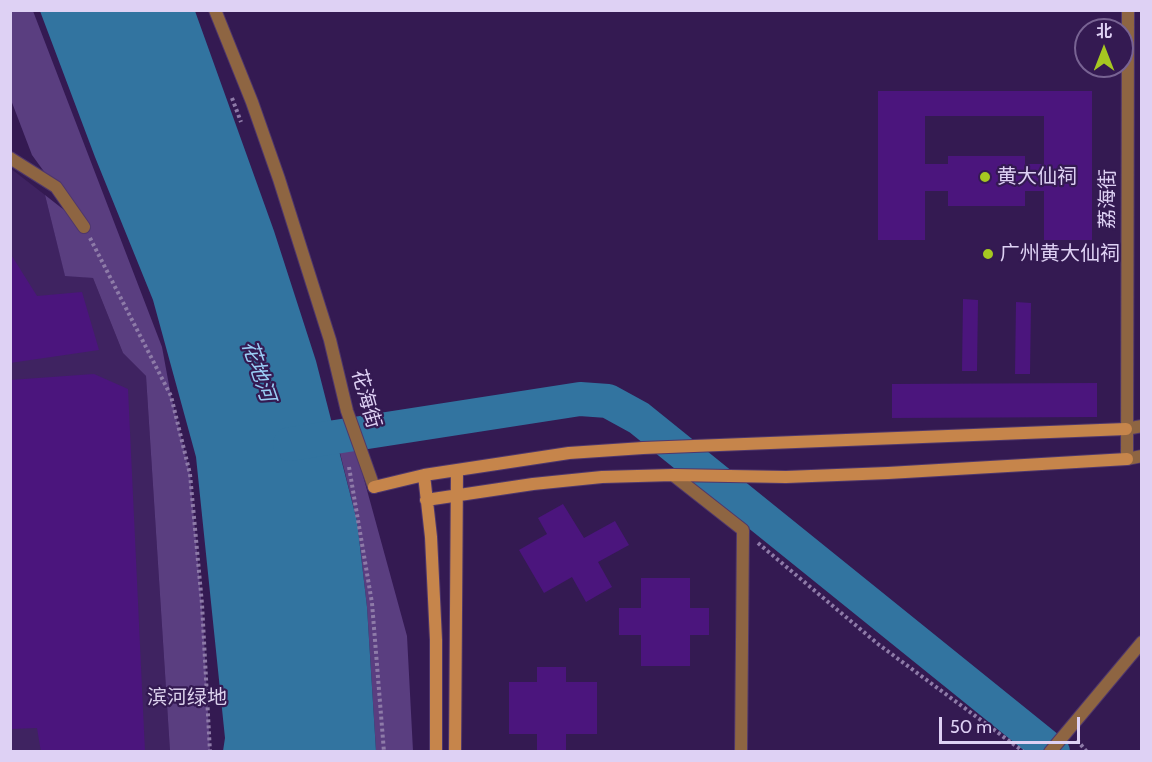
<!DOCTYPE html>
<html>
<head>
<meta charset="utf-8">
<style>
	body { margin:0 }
	#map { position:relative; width:1152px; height:762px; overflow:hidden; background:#341a52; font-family:Cabin,"Noto Sans SC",sans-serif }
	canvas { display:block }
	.frame { position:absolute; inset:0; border:12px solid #ded1f4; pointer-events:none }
	.north { position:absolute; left:1074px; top:18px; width:60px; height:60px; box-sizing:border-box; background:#341a52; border:2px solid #786393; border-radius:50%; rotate:0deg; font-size:16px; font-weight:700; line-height:24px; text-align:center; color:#ded1f4 }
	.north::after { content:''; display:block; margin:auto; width:21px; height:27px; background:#a6c821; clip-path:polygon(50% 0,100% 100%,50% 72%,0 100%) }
	.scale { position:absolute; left:939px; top:717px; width:141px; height:27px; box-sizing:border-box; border:3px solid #ded1f4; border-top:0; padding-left:8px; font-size:18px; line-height:21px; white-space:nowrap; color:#ded1f4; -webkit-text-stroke:4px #341a52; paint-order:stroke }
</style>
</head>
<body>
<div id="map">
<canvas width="1152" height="762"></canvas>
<div class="frame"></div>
<div class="north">北</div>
<div class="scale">50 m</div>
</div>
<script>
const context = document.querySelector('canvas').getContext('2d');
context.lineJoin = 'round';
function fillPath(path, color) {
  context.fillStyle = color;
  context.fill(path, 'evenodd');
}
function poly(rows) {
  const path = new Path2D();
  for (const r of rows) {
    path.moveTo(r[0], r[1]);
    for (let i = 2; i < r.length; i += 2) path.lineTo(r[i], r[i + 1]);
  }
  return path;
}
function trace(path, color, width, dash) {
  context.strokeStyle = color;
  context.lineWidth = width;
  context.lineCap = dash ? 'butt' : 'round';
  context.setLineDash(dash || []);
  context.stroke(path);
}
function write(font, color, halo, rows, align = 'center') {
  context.font = font + ' Cabin,"Noto Sans SC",sans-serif';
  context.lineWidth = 4.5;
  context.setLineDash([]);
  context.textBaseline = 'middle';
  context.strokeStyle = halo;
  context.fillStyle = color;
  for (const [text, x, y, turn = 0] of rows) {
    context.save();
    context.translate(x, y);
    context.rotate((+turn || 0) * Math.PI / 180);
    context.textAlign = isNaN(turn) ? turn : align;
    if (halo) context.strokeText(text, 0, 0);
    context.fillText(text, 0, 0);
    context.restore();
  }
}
fillPath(poly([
	[10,168,45,195,65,275,93,278,123,353,146,376,170,751,11,751]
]), '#3f2361');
fillPath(poly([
	[11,11,33,11,162,347,171,396,190,474,203,620,210,751,170,751,146,376,123,353,93,278,65,276,45,195,82,224,32,155,11,100],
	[353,439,407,636,413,751,376,751,367,607,357,521,338,445]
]), '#5a3e80');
fillPath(poly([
	[40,11,195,11,274,231,316,361,357,521,367,607,376,751,223,751,225,738,196,457,153,300,95,157]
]), '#3274a0');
trace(poly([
	[290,444,580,399,608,401,639,418,1053,752]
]), '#3274a0', 34);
fillPath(poly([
	[878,91,1092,91,1092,240,1044,240,1044,191,1025,191,1025,206,948,206,948,191,925,191,925,240,878,240],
	[925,116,1044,116,1044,164,1025,164,1025,156,948,156,948,164,925,164],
	[10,253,37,296,82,292,99,350,10,363],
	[963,299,978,300,977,371,962,371],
	[1016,302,1031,303,1030,374,1015,374],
	[94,374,128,389,145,752,41,752,37,728,10,729,10,380],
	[1097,383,1097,417,892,418,892,384],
	[563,504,584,538,615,521,629,545,598,562,612,587,586,602,572,577,544,593,519,550,547,534,538,518],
	[641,578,690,578,690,608,709,608,709,635,690,635,690,666,641,666,641,635,619,635,619,608,641,608],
	[537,667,566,667,566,682,597,682,597,734,566,734,566,752,537,752,537,734,509,734,509,682,537,682]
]), '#4b157d');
const street = poly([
	[215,10,252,102,279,179,330,340,347,411,374,487],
	[1128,10,1127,459,1142,456],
	[10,158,56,187,84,227],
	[1126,429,1142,426],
	[673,475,743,530,741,752],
	[1050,752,1142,642]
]);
const secondary = poly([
	[424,475,431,537,436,640,436,752],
	[374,487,424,475,569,453,643,448,1126,429],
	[426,500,533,484,602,477,673,475,786,477,888,473,1127,459],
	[455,752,457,470]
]);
trace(street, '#4f376c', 14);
trace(secondary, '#4f376c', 14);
trace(poly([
	[232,98,241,122],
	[90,238,171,396,190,474,202,604,210,752],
	[349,467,372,603,384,752],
	[758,543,878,644,1024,752],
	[1077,740,1087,752]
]), '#8e7ba8', 4, [3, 3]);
trace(street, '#8e6542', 12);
trace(secondary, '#c6854b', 12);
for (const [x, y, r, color] of [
	[985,177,6,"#a6c821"],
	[988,254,6,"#a6c821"]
]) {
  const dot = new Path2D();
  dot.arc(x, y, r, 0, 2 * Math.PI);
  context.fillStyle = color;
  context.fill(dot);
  trace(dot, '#341a52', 2);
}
write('20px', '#ded1f4', '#341a52', [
	["黄大仙祠",997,177],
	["广州黄大仙祠",1000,254]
], 'left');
write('20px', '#ded1f4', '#341a52', [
	["荔海街",1108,199,-90],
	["花海街",366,399,74]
]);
write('20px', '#dbd1ec', '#341a52', [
	["滨河绿地",187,698]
]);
write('italic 21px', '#9acdf4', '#341a52', [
	["花地河",258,371,71]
]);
</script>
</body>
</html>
